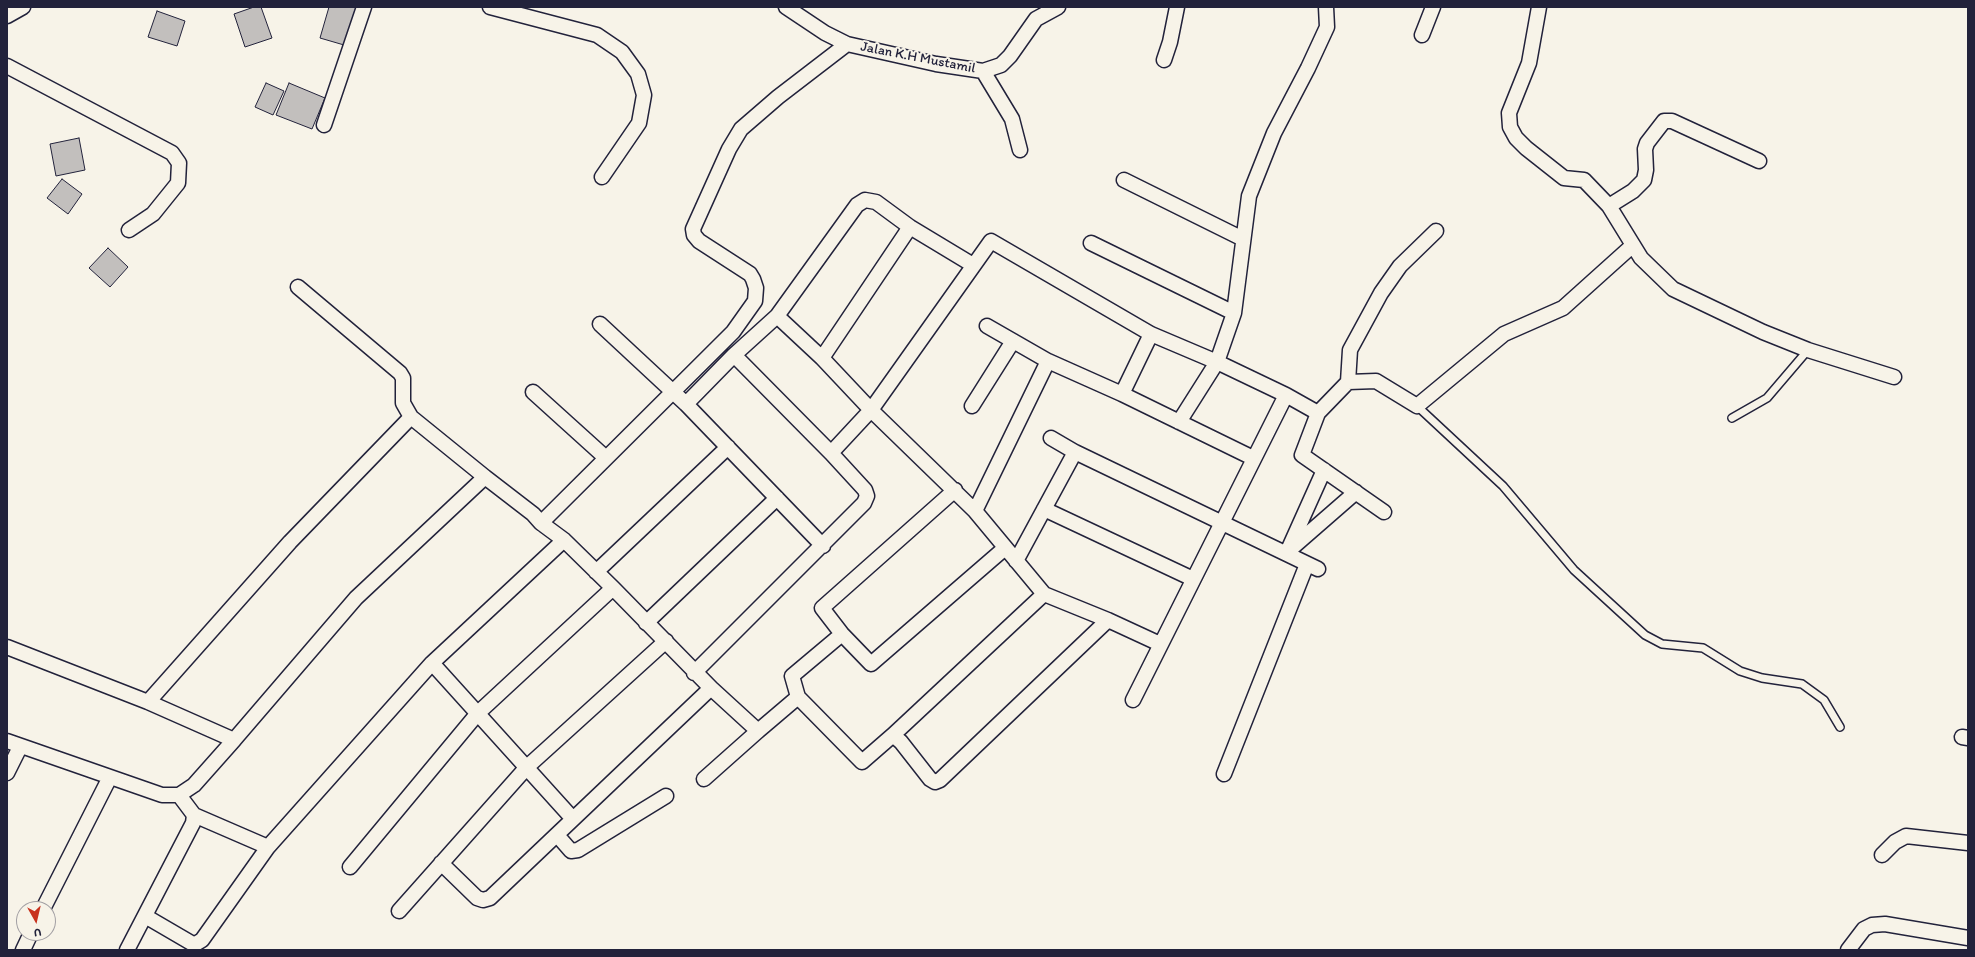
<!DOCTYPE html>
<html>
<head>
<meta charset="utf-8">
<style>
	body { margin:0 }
	#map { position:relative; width:1975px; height:957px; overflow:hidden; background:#f7f3e8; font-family:Itim,sans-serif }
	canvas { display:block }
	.frame { position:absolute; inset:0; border:8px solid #22223b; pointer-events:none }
	.north { position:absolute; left:16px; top:901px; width:40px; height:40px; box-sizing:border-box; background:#f7f3e8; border:1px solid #a29fa3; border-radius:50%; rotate:172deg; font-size:11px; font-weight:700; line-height:16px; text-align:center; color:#22223b }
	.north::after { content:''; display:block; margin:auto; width:14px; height:18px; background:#c8321e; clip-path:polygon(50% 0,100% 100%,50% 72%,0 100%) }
</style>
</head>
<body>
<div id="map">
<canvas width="1975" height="957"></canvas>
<div class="frame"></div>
<div class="north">U</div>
</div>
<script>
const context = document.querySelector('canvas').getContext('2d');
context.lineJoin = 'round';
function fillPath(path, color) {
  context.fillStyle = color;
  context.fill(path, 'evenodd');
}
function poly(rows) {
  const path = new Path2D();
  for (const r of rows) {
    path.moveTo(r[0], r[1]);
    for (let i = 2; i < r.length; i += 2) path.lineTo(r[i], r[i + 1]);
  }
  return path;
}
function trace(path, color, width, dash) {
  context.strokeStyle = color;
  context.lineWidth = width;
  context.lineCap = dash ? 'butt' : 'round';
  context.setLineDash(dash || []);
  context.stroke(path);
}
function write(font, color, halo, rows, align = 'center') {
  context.font = font + ' Itim,sans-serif';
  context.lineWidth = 4;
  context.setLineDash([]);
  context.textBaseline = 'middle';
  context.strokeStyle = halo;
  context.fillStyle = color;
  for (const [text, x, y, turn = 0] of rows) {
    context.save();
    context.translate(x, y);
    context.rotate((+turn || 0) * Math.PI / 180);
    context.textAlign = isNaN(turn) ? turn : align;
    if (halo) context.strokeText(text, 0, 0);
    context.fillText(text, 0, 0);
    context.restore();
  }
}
const building = poly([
	[254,7,261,7,272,38,245,47,234,14,254,7],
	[329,7,357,7,344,45,320,38,329,7],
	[157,11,185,21,177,46,148,37,157,11],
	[266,83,284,91,273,115,255,107,266,83],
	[289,83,325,98,312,129,276,115,289,83],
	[79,138,85,170,56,176,50,144,79,138],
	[62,179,82,194,68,214,47,198,62,179],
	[108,248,128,267,110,287,89,268,108,248]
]);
fillPath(building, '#c2bfbd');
trace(building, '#22223b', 1);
const service = poly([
	[1417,406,1503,486,1574,570,1645,635,1662,644,1703,648,1740,671,1762,678,1802,684,1824,700,1840,727],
	[1732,418,1767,398,1808,350]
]);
const minor = poly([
	[490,7,597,35,622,52,638,74,644,95,639,123,602,177],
	[786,7,825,33,847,44,936,64,983,71,1001,65,1010,56,1036,19,1058,7],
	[1539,7,1529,63,1509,113,1510,127,1516,138,1526,148,1564,178,1584,180,1609,206,1641,258,1673,289,1763,332,1808,350,1894,377],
	[7,16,23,7],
	[1422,35,1433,7],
	[1164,60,1170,42,1177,7],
	[7,66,172,153,179,163,178,183,153,214,129,230],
	[983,71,1012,119,1020,150],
	[324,125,364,7],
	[1124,180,1243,239],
	[1609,206,1633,191,1644,180,1646,170,1645,149,1647,143,1664,121,1672,121,1759,161],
	[1091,243,1234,313],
	[298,287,400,373,403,378,403,403,411,417,485,477],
	[777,316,857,205,865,200,876,202,910,227,973,265],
	[600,324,686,404,823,546],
	[987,326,1048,361],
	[734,355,831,453],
	[822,358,910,227],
	[1348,382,1350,350,1381,293,1400,266,1436,231],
	[533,392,606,458],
	[1122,394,1253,458],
	[686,404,734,355,777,316,822,358,871,410,831,453,865,490,867,496,864,503,694,673],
	[972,406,1013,341],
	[1318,413,1302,455,1384,512],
	[1179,422,1217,362,1234,313,1249,196,1274,133,1308,68,1327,27,1326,7],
	[1051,438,1075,452,1318,569],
	[955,490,822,608,842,634,871,664,1005,548],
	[1044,509,1193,579],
	[975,511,1048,361,1122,394,1151,334],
	[564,540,432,663,573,819],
	[1289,548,1324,470],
	[1286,553,1356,492],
	[1016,561,1075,452],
	[596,572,728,447],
	[1108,620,1160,644],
	[646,623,777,498],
	[7,647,148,702,234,740,194,785,179,795,162,795,7,741],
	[711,688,758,731,798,697,862,762,893,735,901,742,930,779,935,782,940,780,1108,620,1044,594,975,511,871,410,991,241,1151,334,1217,362,1286,395,1318,413,1348,382,1376,381,1417,406,1504,334,1563,308,1632,246],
	[798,697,792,676,842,634],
	[1133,700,1286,395],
	[148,702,290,542,411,417],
	[893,735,1044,594],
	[1962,737,1968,738],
	[234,740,356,598,485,477,533,514,541,523,733,332,755,301,756,288,753,279,750,274,699,241,694,235,693,229,729,149,741,129,778,97,847,44],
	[7,773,20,747],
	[1224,774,1307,564],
	[704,779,758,731],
	[179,795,194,815],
	[557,835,571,851,578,850,666,796],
	[268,847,432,663],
	[1882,855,1895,842,1906,836,1968,843],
	[441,863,477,898,483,900,490,898,711,688,613,588,564,540,541,523],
	[350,867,478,713,613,588],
	[43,909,110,777],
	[399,911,527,767,666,641],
	[145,916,193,944,197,943,202,940,268,847,194,815],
	[23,950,31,933],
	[127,950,193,823,194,815],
	[1848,950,1864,929,1872,925,1885,924,1968,938]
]);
trace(service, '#22223b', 10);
trace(minor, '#22223b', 17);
trace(service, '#f7f3e8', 7);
trace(minor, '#f7f3e8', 14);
write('14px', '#22223b', '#f7f3e8', [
	["Jalan K.H Mustamil",918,58,11]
]);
</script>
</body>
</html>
